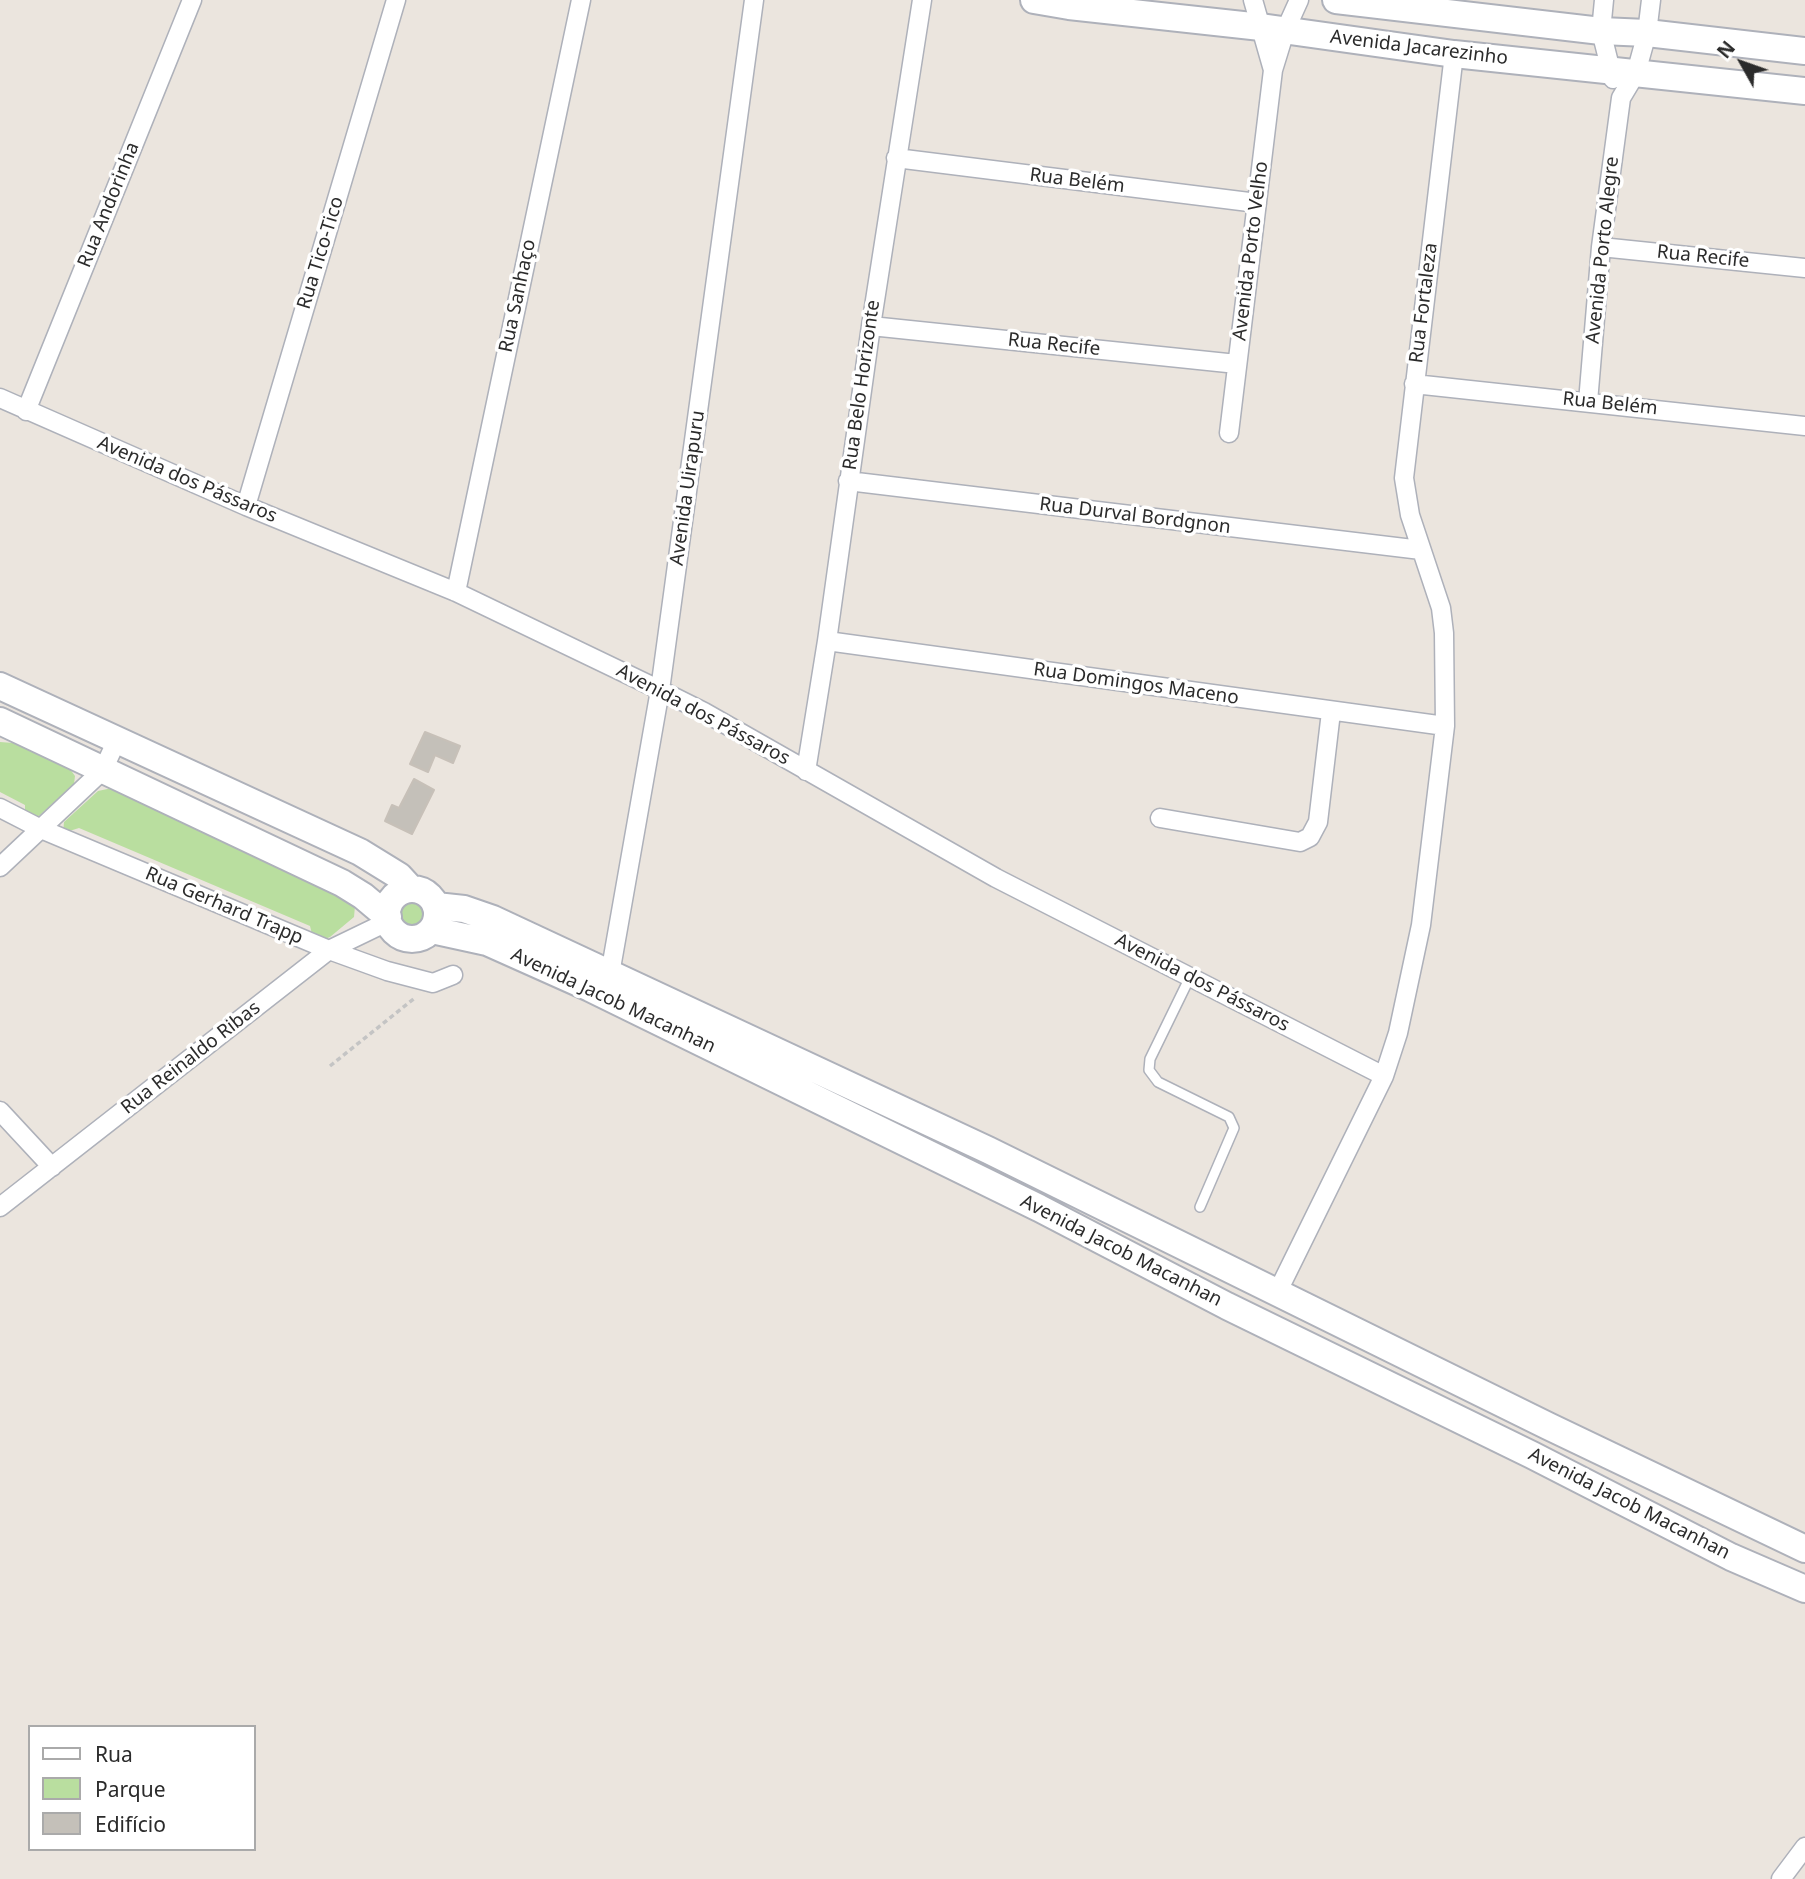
<!DOCTYPE html>
<html>
<head>
<meta charset="utf-8">
<style>
	body { margin:0 }
	#map { position:relative; width:1805px; height:1879px; overflow:hidden; background:#ebe5de; font-family:"Noto Sans",sans-serif }
	canvas { display:block }
	.legend { position:absolute; left:28px; top:1725px; width:228px; height:126px; box-sizing:border-box; background:#fff; border:2px solid #aaa; margin:0; padding:9px 12px; list-style:none; font-size:21px; color:#2b2b2b }
	.legend li { display:flex; align-items:center; gap:14px; height:35px }
	.legend b { width:35px; border:2px solid #aaa }
	.north { position:absolute; left:1707px; top:28px; width:70px; height:70px; -webkit-text-stroke:5px #fff; paint-order:stroke; rotate:310deg; font-size:19px; font-weight:700; line-height:28px; text-align:center; color:#2b2b2b }
	.north::after { content:''; display:block; margin:auto; width:24px; height:32px; background:#2b2b2b; clip-path:polygon(50% 0,100% 100%,50% 72%,0 100%) }
</style>
</head>
<body>
<div id="map">
<canvas width="1805" height="1879"></canvas>
<ul class="legend">
<li><b style="height:9px;background:#fff"></b>Rua</li>
<li><b style="height:19px;background:#b9de9f"></b>Parque</li>
<li><b style="height:19px;background:#c4c0b9"></b>Edifício</li>
</ul>
<div class="north">N</div>
</div>
<script>
const context = document.querySelector('canvas').getContext('2d');
context.lineJoin = 'round';
function fillPath(path, color) {
  context.fillStyle = color;
  context.fill(path, 'evenodd');
}
function poly(rows) {
  const path = new Path2D();
  for (const r of rows) {
    if (r.length === 3) {
      path.moveTo(r[0] + r[2], r[1]);
      path.arc(r[0], r[1], r[2], 0, 2 * Math.PI);
      continue;
    }
    path.moveTo(r[0], r[1]);
    for (let i = 2; i < r.length; i += 2) path.lineTo(r[i], r[i + 1]);
  }
  return path;
}
function trace(path, color, width, dash) {
  context.strokeStyle = color;
  context.lineWidth = width;
  context.lineCap = dash ? 'butt' : 'round';
  context.setLineDash(dash || []);
  context.stroke(path);
}
function write(font, color, halo, rows, align = 'center') {
  context.font = font + ' "Noto Sans",sans-serif';
  context.lineWidth = 7;
  context.setLineDash([]);
  context.textBaseline = 'middle';
  context.strokeStyle = halo;
  context.fillStyle = color;
  for (const [text, x, y, turn = 0] of rows) {
    context.save();
    context.translate(x, y);
    context.rotate((+turn || 0) * Math.PI / 180);
    context.textAlign = isNaN(turn) ? turn : align;
    if (halo) context.strokeText(text, 0, 0);
    context.fillText(text, 0, 0);
    context.restore();
  }
}
fillPath(poly([
	[0,742,13,743,70,769,75,776,74,784,40,815,34,819,25,816,25,805,0,792],
	[112,788,330,886,355,906,354,917,330,937,321,941,313,938,310,926,79,828,63,833,64,822,98,791],
	[412,914,20]
]), '#b9de9f');
const building = poly([
	[425,732,460,746,453,763,435,755,428,772,410,764,425,732],
	[414,779,434,790,412,834,385,821,392,805,399,808,414,779]
]);
fillPath(building, '#c4c0b9');
trace(building, '#c7c0b8', 2);
const lane = poly([
	[1190,977,1150,1059,1149,1070,1158,1082,1229,1117,1234,1128,1200,1207]
]);
const street = poly([
	[1253,0,1273,70],
	[1604,0,1601,31,1613,79],
	[896,158,1257,203],
	[1601,247,1805,268],
	[871,326,1237,364],
	[1414,384,1805,426],
	[0,398,246,506,456,592,660,690,704,712,996,878,1384,1076],
	[1588,402,1601,247,1621,98,1636,73,1647,33,1651,0],
	[26,411,192,0],
	[1229,433,1273,70,1285,31,1299,0],
	[848,481,1421,550],
	[246,506,396,0],
	[456,592,581,0],
	[827,641,1445,726],
	[806,771,827,641,871,326,922,0],
	[0,808,41,829,329,950,387,971,433,983,453,975],
	[1160,818,1300,842,1310,837,1318,822,1331,712],
	[0,867,103,770,117,740],
	[610,974,660,690,754,0],
	[0,1111,52,1167],
	[0,1207,329,950,389,921],
	[1277,1293,1384,1076,1398,1033,1421,925,1445,726,1444,633,1441,608,1410,515,1404,478,1454,54],
	[1781,1879,1805,1847]
]);
const secondary = poly([
	[1034,0,1069,6,1261,27,1454,54,1805,91],
	[1336,0,1601,31,1647,33,1805,51],
	[0,686,360,852,399,876,411,889],
	[0,721,342,883,363,896,388,917],
	[412,914,25],
	[436,906,464,909,493,919,988,1150,1548,1426,1805,1549],
	[432,930,487,942,590,988,1039,1208,1227,1306,1532,1455,1731,1557,1805,1589]
]);
trace(lane, '#aeb1ba', 12);
trace(street, '#aeb1ba', 21);
trace(secondary, '#aeb1ba', 30);
trace(poly([
	[330,1066,416,997]
]), '#c4c4c4', 3.5, [5, 3.5]);
trace(lane, '#fff', 9);
trace(street, '#fff', 18);
trace(secondary, '#fff', 26);
write('19px', '#2b2b2b', '#fff', [
	["Avenida Jacarezinho",1419,48,7],
	["Rua Belém",1077,181,7],
	["Rua Andorinha",109,205,-68],
	["Avenida Porto Alegre",1603,250,-84],
	["Avenida Porto Velho",1251,251,-83],
	["Rua Tico-Tico",321,253,-73],
	["Rua Recife",1703,257,6],
	["Rua Sanhaço",518,296,-78],
	["Rua Fortaleza",1424,303,-83],
	["Rua Recife",1054,345,6],
	["Rua Belo Horizonte",862,385,-82],
	["Rua Belém",1610,404,6],
	["Avenida dos Pássaros",187,480,23],
	["Avenida Uirapuru",688,488,-82],
	["Rua Durval Bordgnon",1135,516,7],
	["Rua Domingos Maceno",1136,684,8],
	["Avenida dos Pássaros",703,715,28],
	["Rua Gerhard Trapp",224,906,23],
	["Avenida dos Pássaros",1202,983,27],
	["Avenida Jacob Macanhan",613,1001,25],
	["Rua Reinaldo Ribas",191,1058,-38],
	["Avenida Jacob Macanhan",1121,1251,27],
	["Avenida Jacob Macanhan",1629,1504,27]
]);
</script>
</body>
</html>
